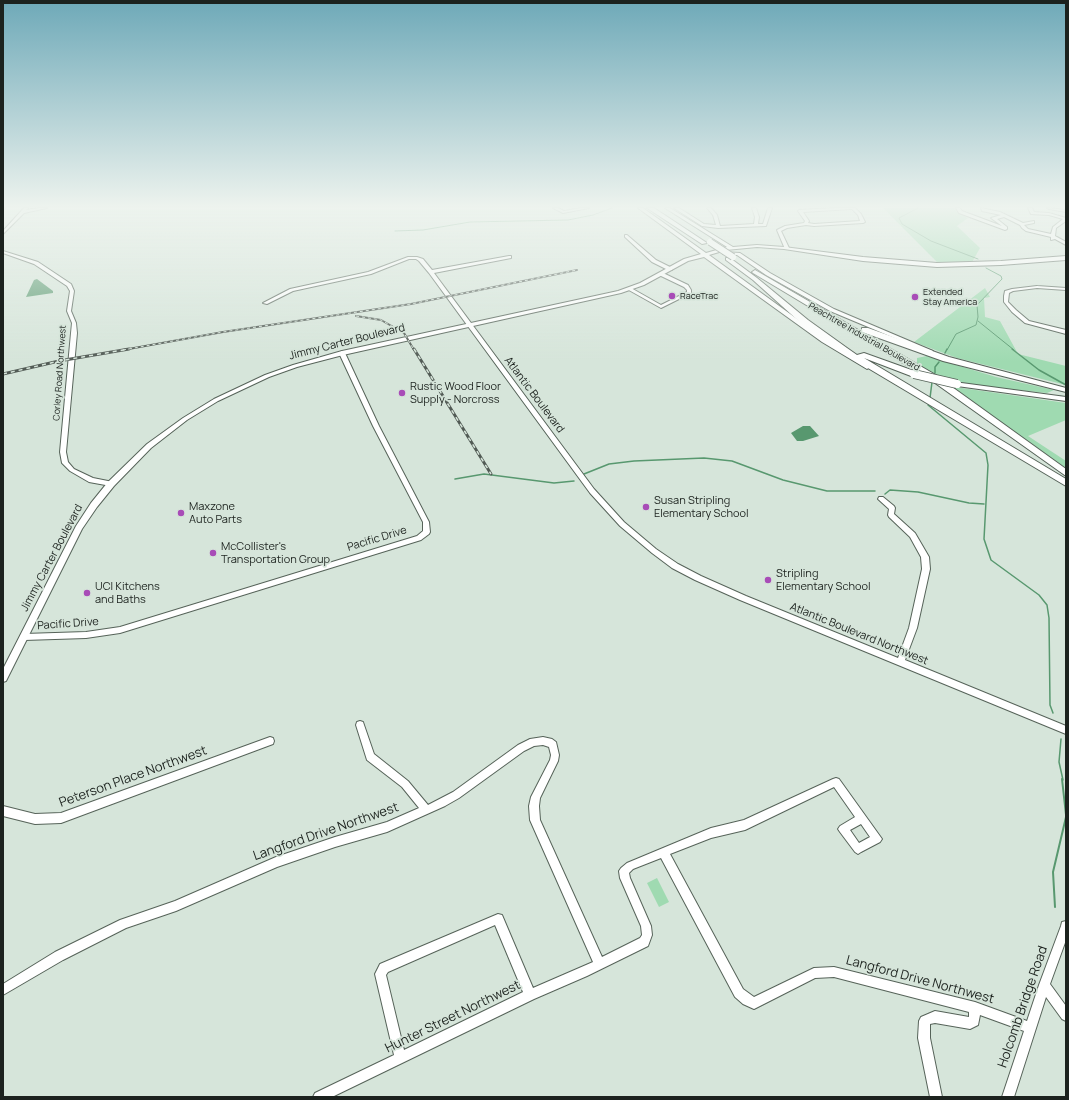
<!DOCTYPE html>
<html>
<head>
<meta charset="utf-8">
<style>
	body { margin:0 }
	#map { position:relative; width:1069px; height:1100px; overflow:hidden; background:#d6e5da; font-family:Manrope,sans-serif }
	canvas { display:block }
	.frame { position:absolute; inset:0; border:4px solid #1c221e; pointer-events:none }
</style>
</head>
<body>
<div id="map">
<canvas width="1069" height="1100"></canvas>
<div class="frame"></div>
</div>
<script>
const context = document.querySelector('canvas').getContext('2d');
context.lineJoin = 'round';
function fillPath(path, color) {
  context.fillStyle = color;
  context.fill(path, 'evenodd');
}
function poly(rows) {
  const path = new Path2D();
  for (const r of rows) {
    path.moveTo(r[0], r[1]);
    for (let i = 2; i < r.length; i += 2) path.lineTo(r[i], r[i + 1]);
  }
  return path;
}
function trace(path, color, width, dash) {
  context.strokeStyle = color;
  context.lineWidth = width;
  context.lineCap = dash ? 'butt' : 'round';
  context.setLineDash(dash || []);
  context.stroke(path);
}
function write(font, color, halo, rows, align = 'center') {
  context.font = font + ' Manrope,sans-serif';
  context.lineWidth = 3.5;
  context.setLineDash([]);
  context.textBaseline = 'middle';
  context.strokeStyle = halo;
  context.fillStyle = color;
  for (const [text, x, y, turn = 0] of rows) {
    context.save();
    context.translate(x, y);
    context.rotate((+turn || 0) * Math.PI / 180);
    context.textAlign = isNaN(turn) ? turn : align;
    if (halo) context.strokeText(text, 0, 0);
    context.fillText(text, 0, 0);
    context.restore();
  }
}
fillPath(poly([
	[883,208,956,208,957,212,968,218,957,226,980,248,970,266,942,267],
	[985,288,990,297,984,298,985,317,1000,321,1018,354,1066,366,1066,385,957,358,914,342],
	[927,356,996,377,1054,390,1047,393,987,387,937,379,917,365,917,358],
	[948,386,1066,403,1066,420,1028,436,1066,461,1066,468],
	[657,878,669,902,659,907,647,883]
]), '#9fdab1');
fillPath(poly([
	[37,279,53,291,53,293,26,297,34,280],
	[803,426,810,426,819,436,803,441,797,441,791,433]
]), '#58986f');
trace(poly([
	[918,208,899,218,902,224,931,241,978,259],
	[395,231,423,230,470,222,568,220,593,215,612,208],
	[978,321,1014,350],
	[947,350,956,334,976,325,978,317,977,305,1002,279,1001,276,986,268]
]), '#58986f', 1);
trace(poly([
	[1012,349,1039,370,1066,385],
	[945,353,947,349],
	[935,373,935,367,939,362],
	[930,398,932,382],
	[928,405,986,453,988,465,984,539,991,560,1039,595,1047,605,1049,618,1050,705,1053,713],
	[584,474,609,464,634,461,704,458,732,461,783,480,827,491,875,491],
	[455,479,484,474,554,483,574,481],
	[885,494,890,490,918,492,969,503,984,504],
	[1061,739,1059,762,1063,780]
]), '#58986f', 1.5);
trace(poly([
	[1062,779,1066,815],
	[1055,907,1053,872,1066,817]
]), '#58986f', 2);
const minor = poly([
	[24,208,28,208,26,210,39,208,47,208,24,213,3,234,3,231,24,208],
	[553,208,558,208,564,211,580,208,589,208,563,213,553,208],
	[674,208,679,208,704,224,716,225,713,215,707,208,711,208,717,215,720,226,754,224,755,217,752,208,756,208,759,217,758,224,763,224,768,208,772,208,766,226,718,228,702,226,674,208],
	[834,208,855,208,861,214,865,222,863,223,814,226,806,225,787,228,781,231,789,248,785,249,777,230,785,226,804,223,805,221,798,211,799,210,834,208],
	[852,209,858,215,860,221,814,224,808,223,809,221,803,212,852,209],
	[956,208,960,208,962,211,1002,226,991,218,1001,215,982,211,981,208,1000,212,1023,223,1034,221,1034,223,1024,225,1028,229,1051,234,1053,227,1063,219,1049,215,1031,214,1028,208,1032,208,1034,212,1049,213,1066,218,1066,221,1056,228,1055,236,1066,242,1066,245,1055,239,1051,240,1051,237,1026,231,1022,228,1020,225,1004,217,997,219,1007,227,1007,229,1005,230,959,213,956,208],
	[1047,208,1066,210,1066,212,1049,209,1047,208],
	[625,235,627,235,656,260,672,268,672,270,668,270,652,262,625,237,625,235],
	[3,251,38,262,71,284,74,291,71,311,76,323,77,333,66,452,68,462,74,469,93,478,113,482,114,484,113,486,111,486,89,482,70,471,62,463,60,452,71,333,72,323,67,311,70,291,67,286,34,264,3,253,3,251],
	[509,256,511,256,511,258,434,273,594,489,624,522,656,549,678,564,701,576,746,596,898,658,909,628,922,569,921,557,910,537,889,517,888,515,889,509,878,499,879,497,883,497,894,506,895,508,894,514,915,533,929,557,930,569,917,628,905,660,1066,726,1066,734,740,600,695,580,672,568,652,553,620,526,590,493,429,273,419,261,416,259,409,259,371,274,293,291,267,304,263,303,290,289,368,272,408,257,417,257,423,259,432,270,509,256],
	[659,273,663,273,688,285,691,290,691,293,661,308,627,289,631,288,661,305,687,292,687,290,684,287,659,275,659,273],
	[1037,286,1066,288,1066,290,1037,288,1013,291,1009,293,1008,302,1016,310,1029,321,1066,330,1066,334,1025,323,1012,312,1004,302,1004,296,1005,291,1012,289,1037,286],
	[342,351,345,353,379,426,429,522,430,532,429,534,421,540,120,633,86,638,24,640,21,639,20,637,21,635,24,634,86,632,120,627,417,536,423,531,423,522,373,426,339,353,342,351],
	[360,721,363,722,364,725,374,754,408,781,428,805,453,792,518,745,530,739,543,737,552,739,556,742,559,755,558,761,540,798,539,806,540,820,602,957,640,938,642,935,641,926,620,878,619,871,621,868,627,863,711,828,744,820,833,779,836,778,839,779,882,839,880,842,861,852,858,854,855,852,840,832,838,829,840,826,855,817,834,787,745,830,711,838,670,854,743,989,754,997,814,968,834,967,975,1002,1027,1021,1039,985,1061,926,1062,922,1066,921,1066,940,1050,984,1066,1006,1066,1021,1062,1019,1046,997,1014,1097,1002,1097,1024,1031,980,1015,978,1025,970,1029,935,1023,930,1024,930,1038,942,1097,930,1097,918,1038,919,1021,921,1017,935,1011,969,1017,969,1012,834,977,815,978,754,1009,743,1004,735,997,661,858,633,869,629,873,630,878,651,926,652,935,648,946,587,976,534,999,332,1097,313,1097,315,1093,394,1055,375,974,380,964,498,914,502,915,533,988,593,962,530,820,529,806,531,797,550,760,551,755,549,747,543,745,534,746,524,751,459,798,445,806,387,832,335,847,277,867,176,911,126,928,63,960,3,995,3,984,55,952,120,920,175,901,276,857,335,837,387,822,419,808,402,787,367,760,356,725,357,722,360,721],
	[861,824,870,837,859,843,850,830,861,824],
	[495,925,523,992,404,1050,386,975,388,972,495,925],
	[270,737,273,738,274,741,273,744,61,823,35,824,3,816,3,806,35,814,61,813,270,737]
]);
const major = poly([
	[638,208,643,208,706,253,727,247,665,208,670,208,733,247,757,245,784,247,863,257,937,263,1001,261,1066,256,1066,260,1001,265,937,267,863,261,784,249,757,247,726,250,709,255,826,340,869,366,870,367,867,369,822,342,704,257,688,261,644,285,621,293,343,355,297,367,269,377,218,401,187,420,151,448,114,486,97,507,82,529,6,681,3,682,3,669,76,526,91,503,108,482,147,444,183,418,214,399,265,375,293,365,342,351,618,291,640,283,684,259,701,254,638,208],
	[723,252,740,253,770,273,834,309,933,351,932,352,928,352,830,311,766,275,737,255,723,254,723,252]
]);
const highway = poly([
	[647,208,654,208,707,243,702,244,647,208],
	[726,258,730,258,757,278,808,320,847,348,857,355,864,353,917,372,917,376,911,376,864,358,1066,479,1066,486,841,352,802,324,753,280,726,260,726,258],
	[755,270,934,374,1066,469,1066,476,928,378,753,273,752,272,755,270],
	[862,328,868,328,949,357,1066,388,1066,392,943,361,862,332,862,328],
	[954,382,1066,397,1066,401,957,386,953,384,954,382]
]);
trace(minor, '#566359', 2);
trace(major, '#566359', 2);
trace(highway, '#566359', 2);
fillPath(minor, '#fff');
fillPath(major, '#fff');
fillPath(highway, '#fff');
const railFar1 = poly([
	[3,210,5,208],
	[356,316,381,320,404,333,414,350],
	[123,350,223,332,411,304,577,270]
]);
const rail = poly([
	[414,349,491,474],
	[3,374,59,361,129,349]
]);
trace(railFar1, '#525b55', 2);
trace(rail, '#525b55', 3);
trace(railFar1, '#d6e5da', 1, [3]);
trace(rail, '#d6e5da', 1.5, [4]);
const highwayBridgeFar1 = poly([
	[710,242,733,257]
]);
const highwayBridge = poly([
	[914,374,957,384]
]);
trace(highwayBridgeFar1, '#566359', 8, []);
trace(highwayBridge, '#566359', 10, []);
trace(highwayBridgeFar1, '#fff', 6);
trace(highwayBridge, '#fff', 8);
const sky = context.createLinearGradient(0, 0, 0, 362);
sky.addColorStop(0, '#6ea9b8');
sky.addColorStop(0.57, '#edf3ee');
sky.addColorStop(1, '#edf3ee00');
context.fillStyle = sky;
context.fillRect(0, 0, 1069, 362);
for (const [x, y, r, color] of [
	[672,296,4,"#a84cb7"],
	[915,297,4,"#a84cb7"],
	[402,393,4,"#a84cb7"],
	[646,507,4,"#a84cb7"],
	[181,513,4,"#a84cb7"],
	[213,553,4,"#a84cb7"],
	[768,580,4,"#a84cb7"],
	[87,593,4,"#a84cb7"]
]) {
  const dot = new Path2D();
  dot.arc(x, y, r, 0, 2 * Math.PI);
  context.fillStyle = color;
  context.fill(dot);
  trace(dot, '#d6e5da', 1.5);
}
write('9px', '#1c221e', '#d6e5da', [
	["Extended",923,292],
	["Stay America",923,302],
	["RaceTrac",680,296]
], 'left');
write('9px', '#1c221e', '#d6e5da', [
	["Peachtree Industrial Boulevard",864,337,30],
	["Corley Road Northwest",60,373,-86]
]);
write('11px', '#1c221e', '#d6e5da', [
	["Jimmy Carter Boulevard",347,342,-14],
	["Atlantic Boulevard",534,395,53],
	["Pacific Drive",377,539,-17],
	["Jimmy Carter Boulevard",52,558,-62],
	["Pacific Drive",68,624,-4],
	["Atlantic Boulevard Northwest",859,634,22]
]);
write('11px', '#1c221e', '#d6e5da', [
	["Rustic Wood Floor",410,387],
	["Supply - Norcross",410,400],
	["Susan Stripling",654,501],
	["Elementary School",654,514],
	["Maxzone",189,507],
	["Auto Parts",189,520],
	["McCollister's",221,547],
	["Transportation Group",221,560],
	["Stripling",776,574],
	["Elementary School",776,587],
	["UCI Kitchens",95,587],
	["and Baths",95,600]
], 'left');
write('13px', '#1c221e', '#d6e5da', [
	["Peterson Place Northwest",133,777,-20],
	["Langford Drive Northwest",326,832,-19],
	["Langford Drive Northwest",920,980,15],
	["Holcomb Bridge Road",1023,1007,-71],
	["Hunter Street Northwest",453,1017,-26]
]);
</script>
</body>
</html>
